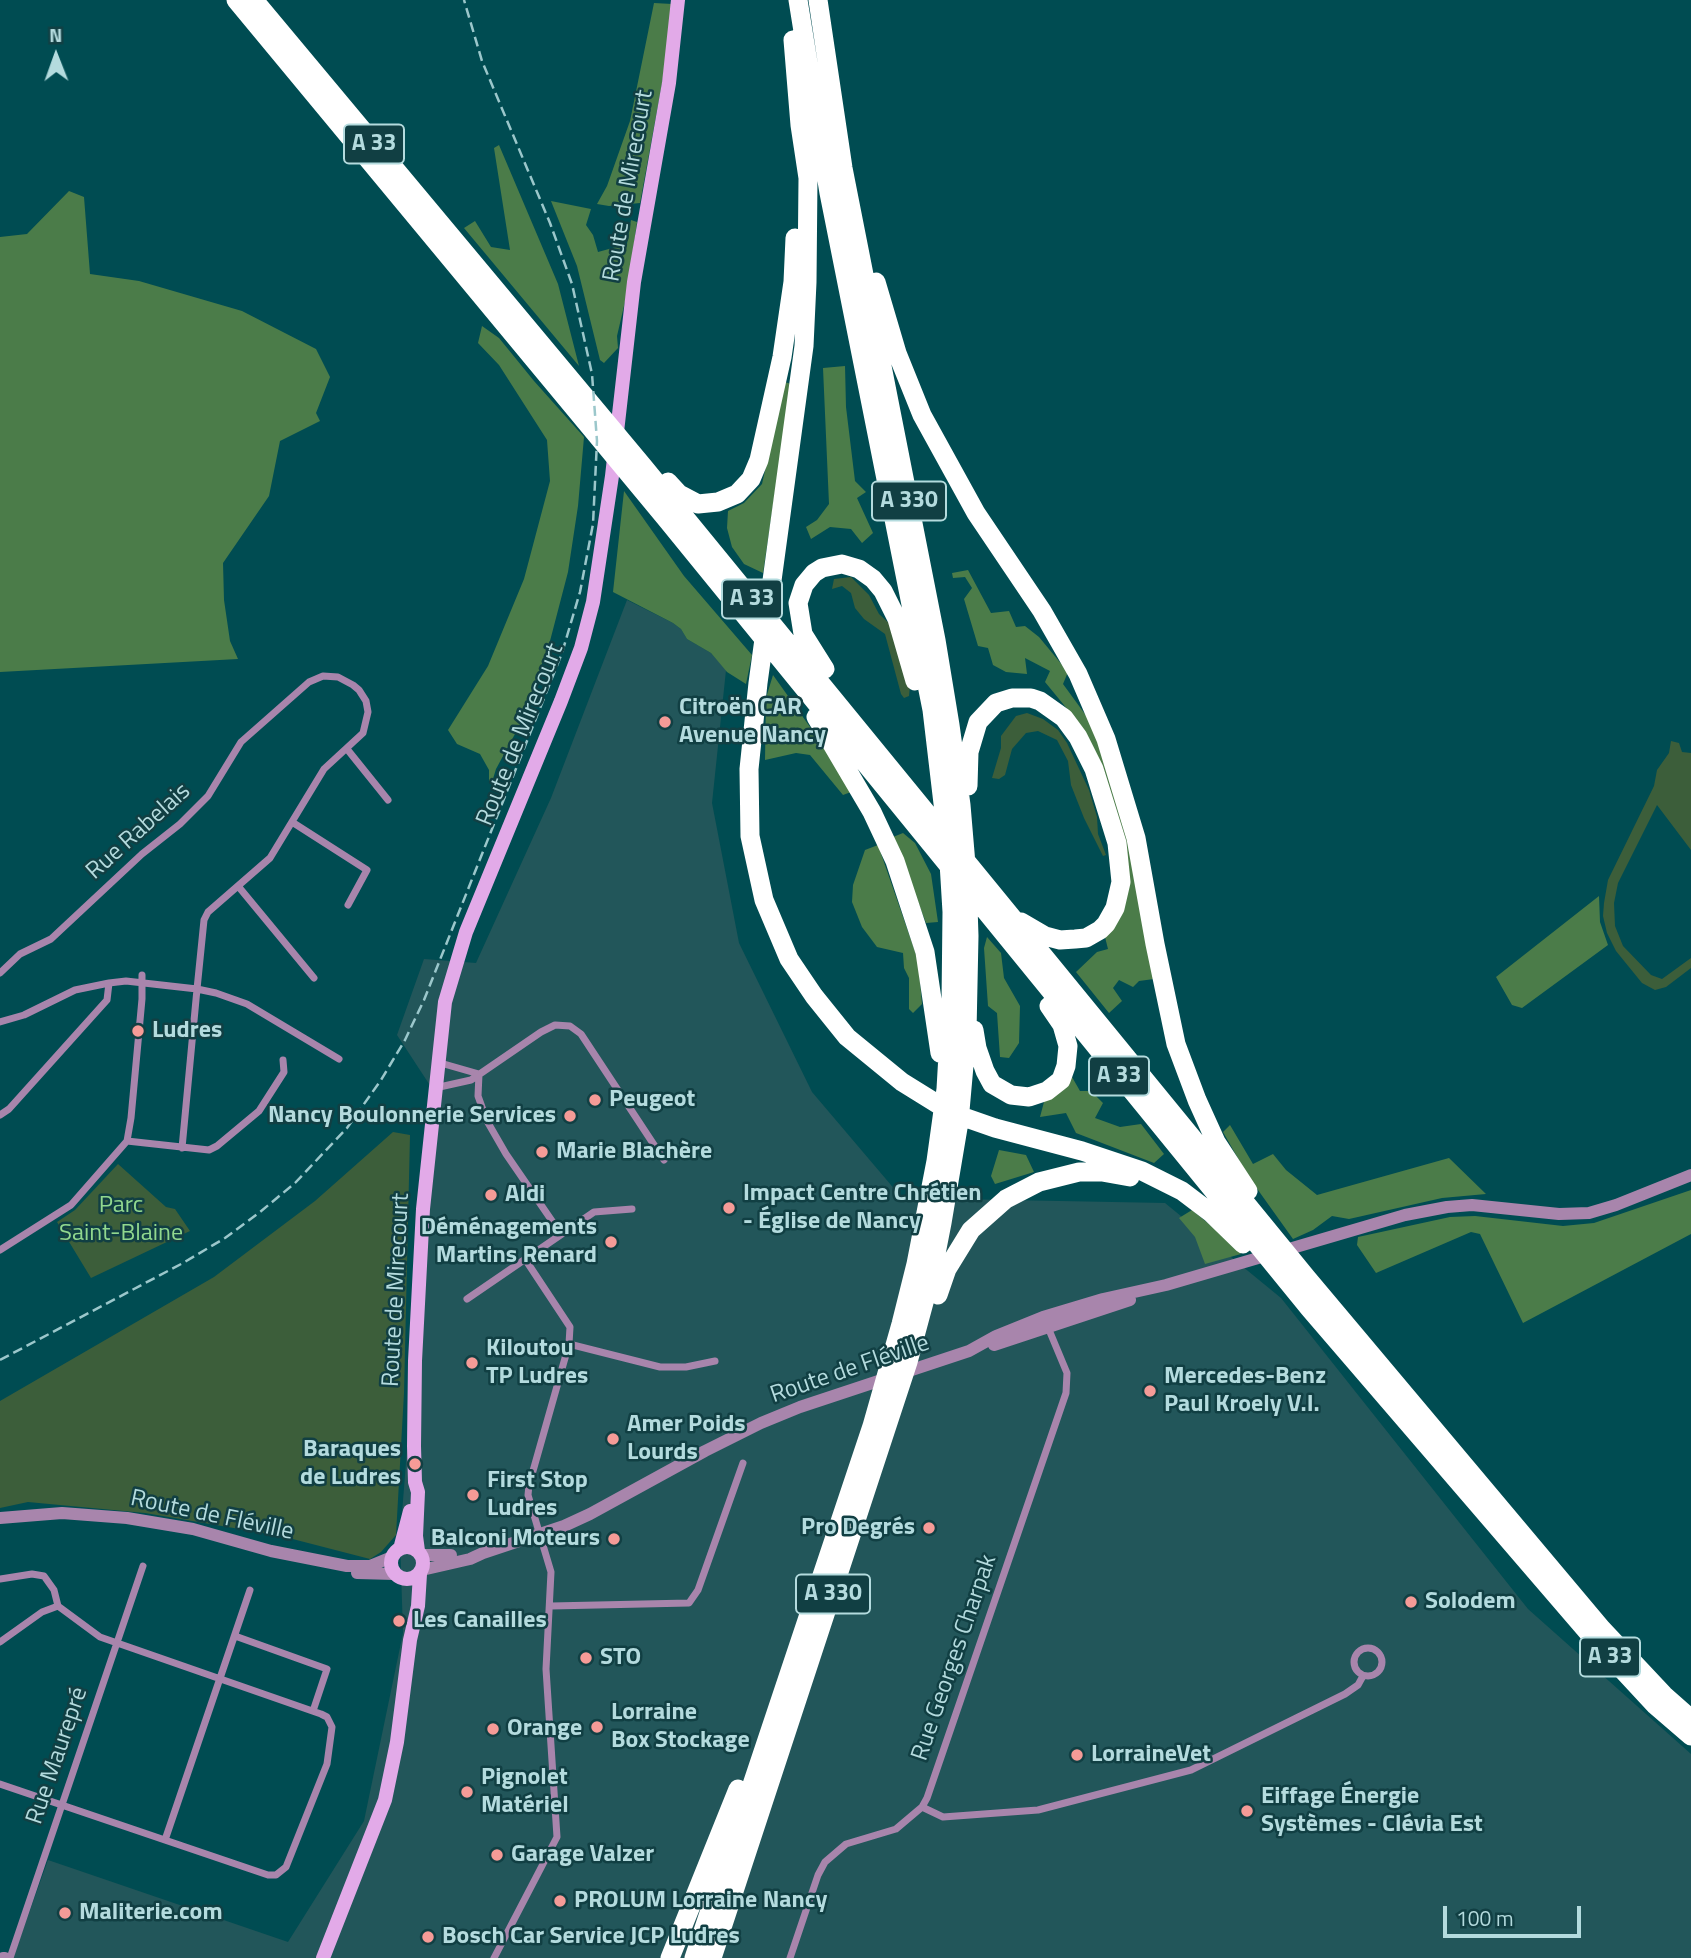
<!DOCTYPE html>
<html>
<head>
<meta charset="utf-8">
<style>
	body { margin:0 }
	#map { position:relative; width:1691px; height:1958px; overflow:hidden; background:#004c52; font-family:"Titillium Web",sans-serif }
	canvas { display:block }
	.north { position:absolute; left:21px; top:21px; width:70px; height:70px; -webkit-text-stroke:5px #113f43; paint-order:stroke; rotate:359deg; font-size:19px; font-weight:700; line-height:28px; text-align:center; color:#b4dbde }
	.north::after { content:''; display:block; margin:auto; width:24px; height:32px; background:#b4dbde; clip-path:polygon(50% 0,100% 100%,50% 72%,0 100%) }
	.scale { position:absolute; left:1443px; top:1906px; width:138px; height:32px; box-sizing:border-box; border:4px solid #b4dbde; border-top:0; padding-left:9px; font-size:21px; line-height:24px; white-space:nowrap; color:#b4dbde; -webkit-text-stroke:5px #113f43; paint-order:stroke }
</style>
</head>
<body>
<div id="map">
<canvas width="1691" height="1958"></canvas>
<div class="north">N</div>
<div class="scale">100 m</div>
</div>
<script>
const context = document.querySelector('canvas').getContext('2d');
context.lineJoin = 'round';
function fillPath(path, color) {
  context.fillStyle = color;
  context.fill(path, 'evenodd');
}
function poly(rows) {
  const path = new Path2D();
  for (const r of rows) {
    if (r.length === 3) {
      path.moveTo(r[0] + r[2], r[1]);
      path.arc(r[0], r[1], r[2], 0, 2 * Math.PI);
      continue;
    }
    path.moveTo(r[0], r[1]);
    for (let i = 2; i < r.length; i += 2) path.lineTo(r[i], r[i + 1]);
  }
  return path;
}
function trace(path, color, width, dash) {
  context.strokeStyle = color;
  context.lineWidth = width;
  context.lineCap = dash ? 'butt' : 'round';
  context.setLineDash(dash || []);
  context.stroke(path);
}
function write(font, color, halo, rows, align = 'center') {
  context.font = font + ' "Titillium Web",sans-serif';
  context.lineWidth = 5;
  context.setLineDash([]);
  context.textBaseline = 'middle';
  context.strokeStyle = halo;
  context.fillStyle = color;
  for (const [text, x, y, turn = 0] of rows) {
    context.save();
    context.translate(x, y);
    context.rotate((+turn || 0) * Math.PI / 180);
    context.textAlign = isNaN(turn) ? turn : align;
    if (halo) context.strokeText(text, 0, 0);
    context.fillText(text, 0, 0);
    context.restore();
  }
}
fillPath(poly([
	[627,600,673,623,681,629,687,639,711,653,726,670,712,803,739,943,812,1092,902,1198,1165,1203,1281,1298,1528,1609,1691,1754,1691,1958,13,1958,48,1860,288,1942,364,1821,403,1633,400,1539,435,1093,397,1035,424,959,476,963,551,798]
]), '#22565a');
fillPath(poly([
	[851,577,869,595,879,614,891,625,910,686,909,696,904,698,901,694,885,634,864,619,855,608,851,593,842,586,832,589,834,579],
	[1027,713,1043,719,1058,730,1067,743,1089,790,1097,817,1098,834,1106,855,1103,856,1084,818,1071,785,1068,761,1057,740,1038,731,1026,733,1012,749,1005,775,999,779,992,778,1001,748,1001,736,1016,716],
	[1671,741,1679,743,1682,752,1691,753,1691,850,1657,805,1618,883,1614,903,1615,926,1623,946,1651,975,1662,979,1691,958,1691,968,1666,987,1655,990,1642,983,1616,951,1607,933,1603,916,1604,903,1608,880,1654,786,1657,770,1669,753],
	[393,1132,410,1135,404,1393,396,1535,381,1552,370,1559,281,1536,145,1513,28,1502,0,1508,0,1401,214,1277,315,1201],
	[118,1164,166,1207,175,1209,190,1231,91,1278,57,1222,75,1210]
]), '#3c5e3a');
fillPath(poly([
	[654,3,672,4,663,78,640,203,609,206,597,204,607,186,630,121],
	[499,145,558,284,579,366,464,228,475,221,491,247,510,250,494,148],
	[69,191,84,197,90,274,139,281,242,311,316,349,330,377,316,413,320,421,280,441,269,496,223,563,224,600,230,641,238,659,0,672,0,237,27,234],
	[551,201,591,209,586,225,593,235,598,252,627,244,631,220,637,222,627,293,617,336,618,348,604,363,600,360,577,266],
	[482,326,499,338,534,381,584,437,578,506,568,572,550,641,522,721,496,769,492,782,489,782,489,770,480,754,457,744,448,730,488,666,524,579,550,481,547,440,499,365,478,343],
	[845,366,846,407,855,481,866,492,857,498,873,533,862,543,851,529,830,527,811,539,806,527,817,520,829,504,823,368],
	[785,382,791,384,763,573,744,564,732,547,727,528,728,511,744,503,762,484],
	[624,491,684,576,752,655,746,684,727,672,711,653,687,639,681,629,673,623,613,592],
	[968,570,991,613,1009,611,1016,627,1025,626,1039,637,1068,672,1063,684,1090,721,1123,809,1154,979,1139,981,1133,987,1119,980,1113,988,1122,1001,1109,1013,1076,972,1097,952,1108,949,1105,937,1123,910,1082,727,1045,682,1050,671,1025,658,1027,674,1006,672,993,665,988,648,978,646,964,599,972,588,965,577,953,578,952,573],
	[773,675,835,762,851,792,843,795,810,755,796,753,765,760,766,698],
	[903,833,915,843,931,874,938,922,926,923,893,837],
	[878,845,918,960,922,1004,913,1013,909,1009,909,978,904,968,903,953,877,947,862,927,852,902,853,885,865,850],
	[1599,896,1600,922,1608,945,1522,1008,1512,1005,1496,977],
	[987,937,1001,953,1004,978,1020,1006,1019,1043,1009,1058,1000,1057,997,1013,988,1006,984,948],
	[1072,1077,1080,1091,1091,1091,1103,1103,1095,1118,1120,1127,1141,1124,1164,1154,1154,1163,1076,1133,1066,1113,1040,1117,1044,1102,1063,1083],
	[1230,1125,1253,1164,1273,1154,1286,1170,1317,1195,1449,1158,1486,1194,1442,1198,1349,1219,1332,1216,1313,1230,1293,1239,1248,1176,1223,1132],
	[999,1150,1026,1155,1034,1172,995,1184,991,1176],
	[1691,1190,1691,1234,1523,1323,1480,1234,1471,1232,1376,1273,1357,1245,1358,1237,1450,1217,1475,1216,1563,1226,1594,1223],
	[1192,1210,1232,1243,1241,1254,1205,1264,1195,1237,1179,1218]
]), '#4b7c49');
trace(poly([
	[347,749,388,800],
	[292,822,367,870,348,905],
	[238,886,314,978],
	[0,973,20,954,51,939,142,854,180,824,208,796,241,742,309,682,323,676,338,677,353,685,359,690,366,701,368,712,363,733,324,769,270,858,208,912,204,920,197,989,126,981,109,983,75,990,24,1015,0,1022],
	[437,1062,479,1074],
	[479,1074,478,1096,487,1121,506,1154,561,1234],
	[435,1088,471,1080,541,1032,555,1025,570,1026,581,1034,664,1160],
	[0,1115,9,1109,107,1000,109,983],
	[127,1141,209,1150,217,1146,259,1111,284,1072,283,1060],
	[182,1148,197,989,216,993,247,1004,339,1059],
	[0,1250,71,1205,127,1141,131,1118,142,999,142,975],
	[467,1299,594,1212,632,1209],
	[569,1344,660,1367,686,1367,715,1361],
	[0,1579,32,1574,44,1576,54,1590,58,1606],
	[551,1606,689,1603,698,1590,743,1463],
	[235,1636,327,1669,313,1711],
	[0,1642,42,1612,58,1606,100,1637,321,1714,327,1717,332,1727,327,1764,286,1867,276,1875,268,1875,0,1784],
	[1368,1662,14],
	[922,1807,943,1817,1038,1810,1191,1770,1345,1694,1358,1685,1363,1676],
	[165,1840,250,1590],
	[10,1958,143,1566],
	[494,1958,557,1837,546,1669,551,1572,528,1495,529,1485,569,1344,570,1327,525,1259],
	[790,1958,818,1875,825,1862,846,1844,896,1829,922,1807,927,1798,1066,1393,1067,1373,1047,1325]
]), '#a885ac', 7);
trace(poly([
	[994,1345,1130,1300],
	[0,1518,62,1513,127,1518,193,1529,271,1551,347,1566,370,1566,392,1557],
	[421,1555,451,1555],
	[422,1570,470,1559,483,1553,564,1526,590,1514,705,1451,761,1423,800,1407,969,1351,996,1336,1043,1317,1103,1299,1166,1285,1405,1215,1447,1207,1472,1205,1559,1214,1589,1213,1616,1205,1691,1175],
	[357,1573,395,1574],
	[3,1958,5,1958]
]), '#a885ac', 12);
trace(poly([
	[407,1563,16],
	[400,1549,410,1511],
	[418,1551,416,1536,418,1492,415,1482,414,1446,415,1361,423,1209,445,1002,466,932,561,701,581,648,593,602,612,476,634,282,669,83,678,0],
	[323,1958,385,1800,397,1742,410,1640,418,1606,420,1574]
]), '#e2aae8', 14);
trace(poly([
	[236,0,667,520,1309,1308,1592,1637,1655,1705,1691,1736],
	[254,0,643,466,1307,1278,1602,1629,1664,1695,1691,1719],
	[793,40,800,125,808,178,807,282,804,346,758,683,749,769,750,836,764,900,789,959,814,996,847,1037,902,1082,952,1113,995,1128,1082,1151,1142,1171,1182,1191,1211,1213,1243,1244],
	[876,282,897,353,922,415,976,513,1042,611,1078,674,1106,739,1136,838,1155,944,1176,1044,1197,1100,1216,1142,1248,1191],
	[668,482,679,494,698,504,718,502,737,494,751,479,759,460,782,357,793,282,795,238],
	[825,669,803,634,798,603,804,585,814,573,822,568,842,564,859,569,873,579,883,591,897,619,915,681],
	[816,717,872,812,895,861,925,952,940,1053],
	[968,786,969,752,978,722,996,703,1012,698,1031,698,1040,701,1064,718,1078,737,1094,769,1117,843,1121,882,1115,908,1106,924,1100,930,1086,938,1075,939,1060,940,1045,936,1021,922],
	[974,1030,977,1048,985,1071,992,1084,1011,1095,1029,1097,1047,1091,1061,1080,1066,1066,1068,1046,1062,1025,1049,1006],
	[938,1295,947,1269,971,1230,1006,1199,1039,1182,1079,1172,1102,1172,1130,1177],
	[670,1958,738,1789],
	[694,1958,872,1426,901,1324,916,1264,936,1161,946,1089,951,1002,952,912,948,846,932,710,829,193,798,0],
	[712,1958,908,1362,933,1269,942,1223,959,1122,967,1032,969,936,967,876,961,805,950,725,936,640,843,168,818,0]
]), '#fff', 19);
trace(poly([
	[0,1360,183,1263,225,1238,260,1212,295,1183,347,1128,381,1080,405,1040,424,1000,562,653,580,592,593,524,597,441,592,374,572,284,550,223,482,61,464,0]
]), '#9bc7cb', 2.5, [10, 5]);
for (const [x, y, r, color] of [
	[665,722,7,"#f59b97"],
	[138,1031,7,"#f59b97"],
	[595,1100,7,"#f59b97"],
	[570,1116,7,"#f59b97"],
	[542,1152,7,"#f59b97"],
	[491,1195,7,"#f59b97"],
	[729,1208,7,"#f59b97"],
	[611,1242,7,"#f59b97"],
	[472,1363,7,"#f59b97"],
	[1150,1391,7,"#f59b97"],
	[613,1439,7,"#f59b97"],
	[415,1464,7,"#f59b97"],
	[473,1495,7,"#f59b97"],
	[929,1528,7,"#f59b97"],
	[614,1539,7,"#f59b97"],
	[1411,1602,7,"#f59b97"],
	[399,1621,7,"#f59b97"],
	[586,1658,7,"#f59b97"],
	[597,1727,7,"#f59b97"],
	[493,1729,7,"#f59b97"],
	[1077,1755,7,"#f59b97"],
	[467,1792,7,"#f59b97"],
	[1247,1811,7,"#f59b97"],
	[497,1855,7,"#f59b97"],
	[560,1901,7,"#f59b97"],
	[65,1913,7,"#f59b97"],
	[428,1937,7,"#f59b97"]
]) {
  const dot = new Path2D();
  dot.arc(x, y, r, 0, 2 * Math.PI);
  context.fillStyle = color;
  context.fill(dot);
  trace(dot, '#113f43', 2.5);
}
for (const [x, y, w] of [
	[374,144,60],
	[909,501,74],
	[752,599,60],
	[1119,1076,60],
	[833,1594,74],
	[1610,1657,60]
]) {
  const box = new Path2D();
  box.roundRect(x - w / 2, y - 19.5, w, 39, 5);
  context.fillStyle = '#113f43';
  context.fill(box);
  trace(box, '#b4dbde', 2);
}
write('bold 23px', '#b4dbde', null, [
	["A 33",374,144],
	["A 330",909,501],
	["A 33",752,599],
	["A 33",1119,1076],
	["A 330",833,1594],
	["A 33",1610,1657]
]);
write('24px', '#b4dbde', '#113f43', [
	["Route de Mirecourt",629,186,-80],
	["Route de Mirecourt",521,735,-68],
	["Rue Rabelais",139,832,-42],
	["Route de Mirecourt",397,1290,-87],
	["Route de Fléville",850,1370,-19],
	["Route de Fléville",212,1516,12],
	["Rue Georges Charpak",955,1658,-71],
	["Rue Maurepré",58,1756,-71]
]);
write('bold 24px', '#b4dbde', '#113f43', [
	["Citroën CAR",679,708],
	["Avenue Nancy",679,736],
	["Ludres",152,1031],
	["Peugeot",609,1100],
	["Nancy Boulonnerie Services",556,1116,"right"],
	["Marie Blachère",556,1152],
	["Impact Centre Chrétien",743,1194],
	["- Église de Nancy",743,1222],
	["Aldi",505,1195],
	["Déménagements",597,1228,"right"],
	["Martins Renard",597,1256,"right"],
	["Kiloutou",486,1349],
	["TP Ludres",486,1377],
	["Mercedes-Benz",1164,1377],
	["Paul Kroely V.I.",1164,1405],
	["Amer Poids",627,1425],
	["Lourds",627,1453],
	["Baraques",401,1450,"right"],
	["de Ludres",401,1478,"right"],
	["First Stop",487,1481],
	["Ludres",487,1509],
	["Pro Degrés",915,1528,"right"],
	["Balconi Moteurs",600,1539,"right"],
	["Solodem",1425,1602],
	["Les Canailles",413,1621],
	["STO",600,1658],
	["Lorraine",611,1713],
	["Box Stockage",611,1741],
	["Orange",507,1729],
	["LorraineVet",1091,1755],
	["Pignolet",481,1778],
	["Matériel",481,1806],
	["Eiffage Énergie",1261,1797],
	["Systèmes - Clévia Est",1261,1825],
	["Garage Valzer",511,1855],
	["PROLUM Lorraine Nancy",574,1901],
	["Maliterie.com",79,1913],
	["Bosch Car Service JCP Ludres",442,1937]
], 'left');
write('24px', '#91d88e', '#113f43', [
	["Parc",121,1206],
	["Saint-Blaine",121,1234]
]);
</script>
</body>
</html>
